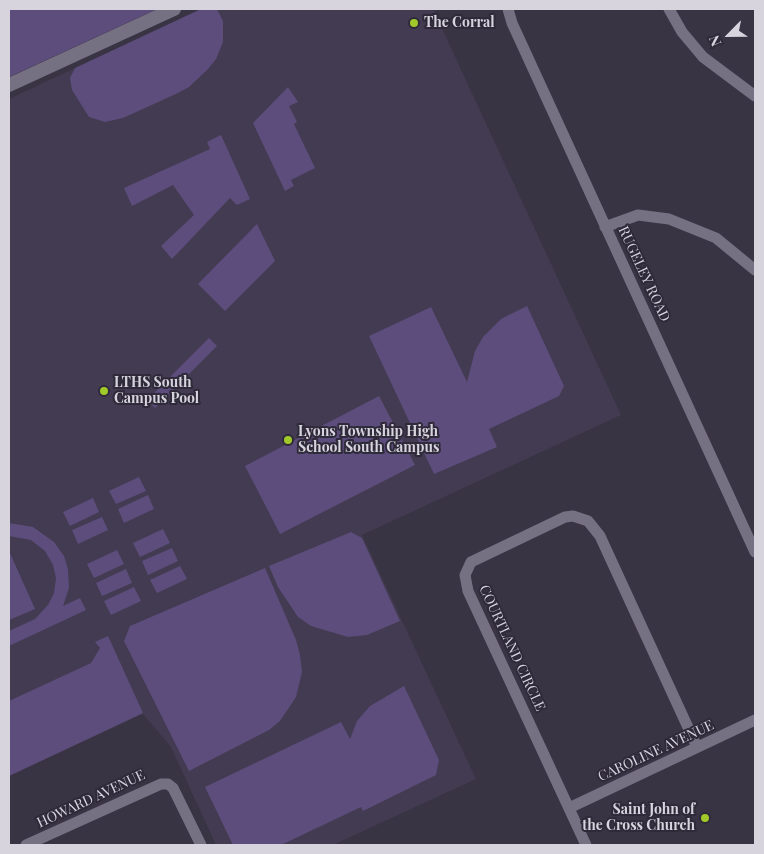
<!DOCTYPE html>
<html>
<head>
<meta charset="utf-8">
<style>
	body { margin:0 }
	#map { position:relative; width:764px; height:854px; overflow:hidden; background:#393444; font-family:"Playfair Display",serif }
	canvas { display:block }
	.frame { position:absolute; inset:0; border:10px solid #d7d4de; pointer-events:none }
	.north { position:absolute; left:704px; top:10px; width:50px; height:50px; -webkit-text-stroke:4px #2f2a3a; paint-order:stroke; rotate:247deg; font-size:14px; font-weight:700; line-height:20px; text-align:center; color:#d7d4de }
	.north::after { content:''; display:block; margin:auto; width:18px; height:22px; background:#d7d4de; clip-path:polygon(50% 0,100% 100%,50% 72%,0 100%) }
</style>
</head>
<body>
<div id="map">
<canvas width="764" height="854"></canvas>
<div class="frame"></div>
<div class="north">N</div>
</div>
<script>
const context = document.querySelector('canvas').getContext('2d');
context.lineJoin = 'round';
function fillPath(path, color) {
  context.fillStyle = color;
  context.fill(path, 'evenodd');
}
function poly(rows) {
  const path = new Path2D();
  for (const r of rows) {
    path.moveTo(r[0], r[1]);
    for (let i = 2; i < r.length; i += 2) path.lineTo(r[i], r[i + 1]);
  }
  return path;
}
function trace(path, color, width, dash) {
  context.strokeStyle = color;
  context.lineWidth = width;
  context.lineCap = dash ? 'butt' : 'round';
  context.setLineDash(dash || []);
  context.stroke(path);
}
function write(font, color, halo, rows, align = 'center') {
  context.font = font + ' "Playfair Display",serif';
  context.lineWidth = 4;
  context.setLineDash([]);
  context.textBaseline = 'middle';
  context.strokeStyle = halo;
  context.fillStyle = color;
  for (const [text, x, y, turn = 0] of rows) {
    context.save();
    context.translate(x, y);
    context.rotate((+turn || 0) * Math.PI / 180);
    context.textAlign = isNaN(turn) ? turn : align;
    if (halo) context.strokeText(text, 0, 0);
    context.fillText(text, 0, 0);
    context.restore();
  }
}
fillPath(poly([
	[201,9,433,9,621,415,362,535,476,779,333,845,216,845,171,747,143,714,9,776,9,99]
]), '#423b51');
fillPath(poly([
	[9,9,157,9,9,77],
	[201,9,217,9,223,21,223,42,216,59,208,69,189,87,178,93,123,118,105,122,89,117,72,90,70,78,75,68],
	[288,87,298,102,289,106,297,122,294,124,315,168,291,180,294,186,285,191,253,123],
	[221,135,250,199,237,205,230,198,172,259,161,246,194,215,173,185,132,206,124,188,210,149,207,142],
	[257,224,275,261,225,311,198,284],
	[527,306,564,386,559,396,489,429,497,447,434,474,369,336,431,307,467,382,475,351,483,337,501,319],
	[209,338,217,346,155,408,147,400],
	[379,396,415,465,280,534,245,466],
	[139,477,146,491,116,504,109,491],
	[148,495,154,509,124,523,118,509],
	[93,498,99,512,70,526,63,512],
	[102,517,108,530,78,544,72,530],
	[9,523,33,527,54,542,64,556,68,569,69,588,63,606,80,598,86,610,9,646,9,631,35,619,48,605,54,593,56,578,53,565,45,551,31,540,9,536],
	[163,529,170,543,140,557,133,543],
	[351,532,362,538,400,621,367,635,348,637,311,626,298,617,278,587,269,566],
	[172,548,178,561,148,575,142,561],
	[117,550,124,564,94,578,87,564],
	[9,551,35,609,9,620],
	[180,566,187,579,157,593,150,580],
	[265,568,296,640,300,655,302,672,296,697,280,721,269,730,189,771,124,641,130,626],
	[126,569,132,583,102,596,96,583],
	[134,587,141,601,111,615,104,601],
	[108,636,143,713,9,776,9,701,91,663,100,648,95,642],
	[404,686,439,760,436,775,363,811,361,807,281,845,233,845,205,787,341,722,350,739,357,721,370,706]
]), '#5d4d7c');
trace(poly([
	[508,9,512,23,755,552],
	[669,9,682,32,703,57,755,96],
	[605,227,638,215,669,219,716,238,755,270],
	[569,808,755,720],
	[26,845,161,784,168,784,173,788,201,845],
	[586,845,468,591,465,575,471,562,565,517,573,516,588,521,600,536,697,747]
]), '#767083', 11);
trace(poly([
	[9,85,174,9]
]), '#767083', 14);
for (const [x, y, r, color] of [
	[414,23,5,"#a1c92a"],
	[104,391,5,"#a1c92a"],
	[288,440,5,"#a1c92a"],
	[705,818,5,"#a1c92a"]
]) {
  const dot = new Path2D();
  dot.arc(x, y, r, 0, 2 * Math.PI);
  context.fillStyle = color;
  context.fill(dot);
  trace(dot, '#2f2a3a', 2);
}
write('bold 14px', '#d7d4de', '#2f2a3a', [
	["The Corral",424,23],
	["LTHS South",114,383],
	["Campus Pool",114,399],
	["Lyons Township High",298,432],
	["School South Campus",298,448],
	["Saint John of",695,810,"right"],
	["the Cross Church",695,826,"right"]
], 'left');
write('14px', '#d7d4de', '#2f2a3a', [
	["RUGELEY ROAD",644,274,65],
	["COURTLAND CIRCLE",512,648,65],
	["CAROLINE AVENUE",656,751,-25],
	["HOWARD AVENUE",91,799,-25]
]);
</script>
</body>
</html>
